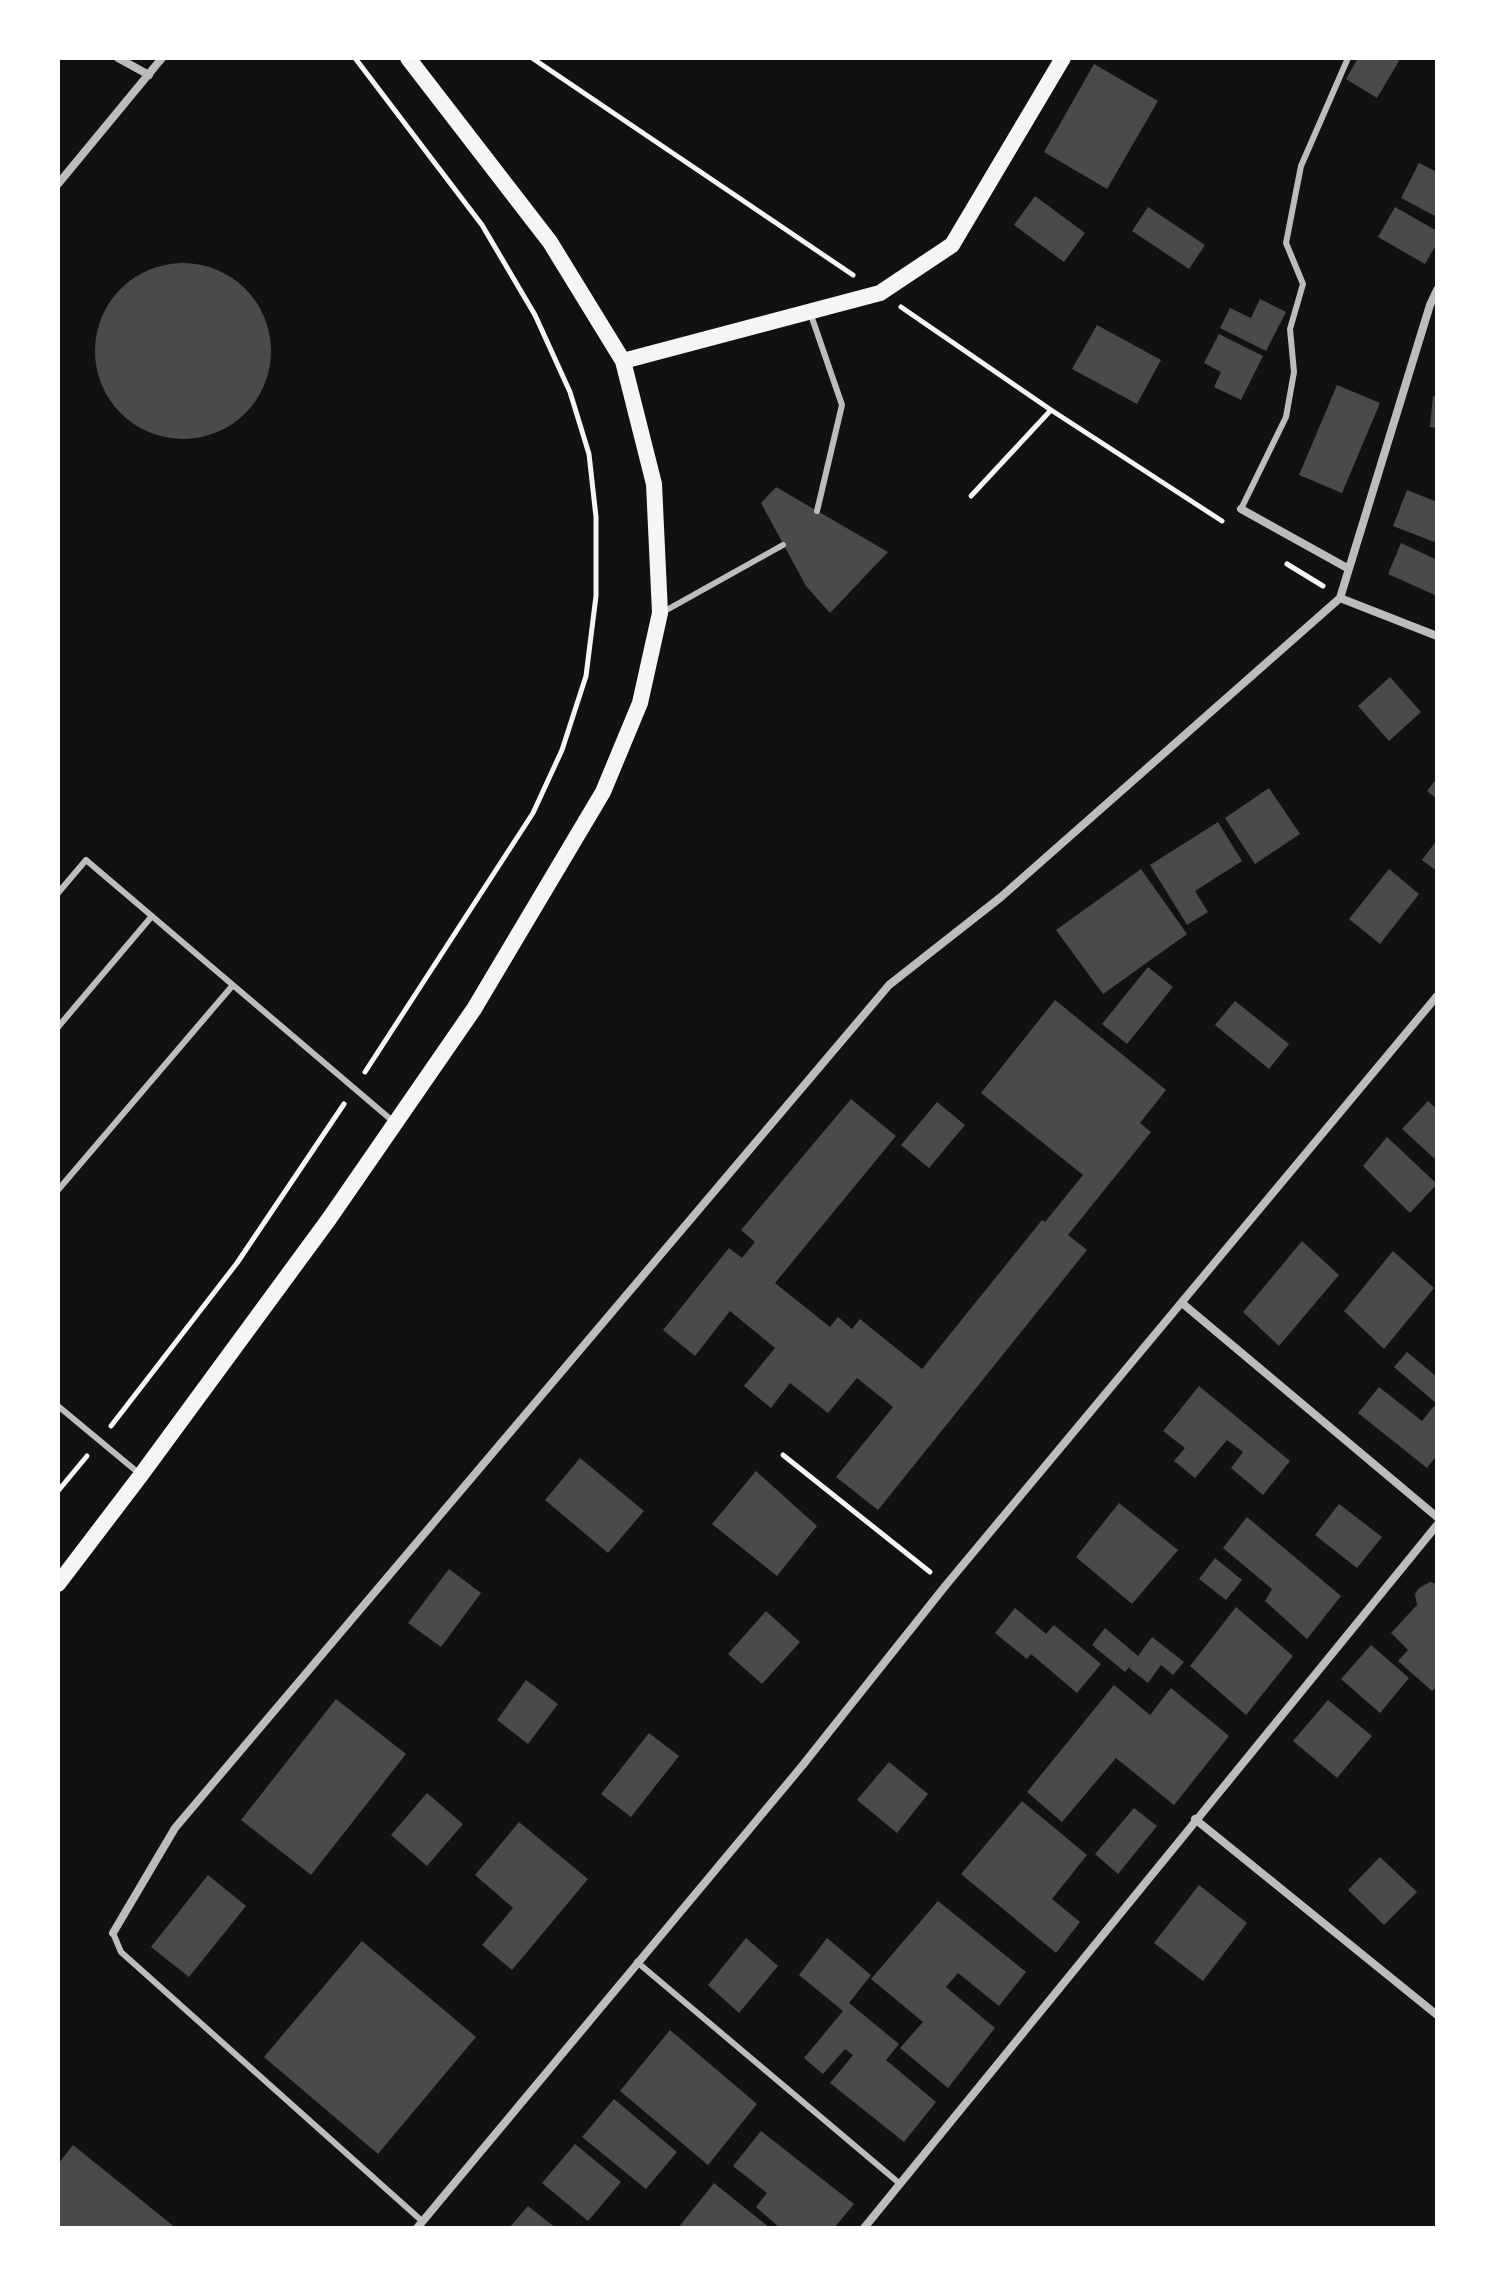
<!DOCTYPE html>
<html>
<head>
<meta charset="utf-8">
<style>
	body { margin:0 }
	#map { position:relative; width:1495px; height:2286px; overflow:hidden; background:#111; font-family:Roboto,sans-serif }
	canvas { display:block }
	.frame { position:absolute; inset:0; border:60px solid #fff; pointer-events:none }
</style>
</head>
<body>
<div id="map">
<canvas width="1495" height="2286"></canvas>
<div class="frame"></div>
</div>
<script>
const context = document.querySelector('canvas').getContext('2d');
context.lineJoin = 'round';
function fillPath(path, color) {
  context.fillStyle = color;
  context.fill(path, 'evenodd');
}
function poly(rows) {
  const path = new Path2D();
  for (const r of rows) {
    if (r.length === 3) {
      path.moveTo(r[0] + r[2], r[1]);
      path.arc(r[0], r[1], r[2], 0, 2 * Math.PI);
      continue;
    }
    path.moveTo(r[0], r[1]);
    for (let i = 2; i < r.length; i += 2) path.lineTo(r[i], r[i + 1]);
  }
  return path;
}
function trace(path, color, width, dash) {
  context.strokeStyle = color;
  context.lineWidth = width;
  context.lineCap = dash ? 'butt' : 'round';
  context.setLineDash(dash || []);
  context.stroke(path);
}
fillPath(poly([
	[1358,58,1395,58,1399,61,1377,98,1346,79],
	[1094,64,1158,101,1107,189,1044,152],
	[1419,163,1437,172,1437,217,1401,198],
	[1035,196,1085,233,1064,262,1014,225],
	[1148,207,1205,245,1189,269,1132,231],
	[1395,207,1437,231,1437,243,1425,264,1378,237],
	[183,351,88],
	[1260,299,1286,312,1266,351,1220,328,1230,308,1251,318],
	[1097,325,1161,360,1137,404,1072,369],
	[1219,334,1263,356,1241,400,1214,387,1221,372,1204,363],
	[1337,385,1380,403,1342,493,1299,475],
	[1433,396,1437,397,1437,428,1430,427],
	[776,487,888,552,830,613,806,586,761,503],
	[1407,490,1437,502,1437,543,1393,526],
	[1401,543,1437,560,1437,596,1388,574],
	[1390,677,1421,712,1389,741,1358,706],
	[1437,778,1437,799,1427,791],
	[1269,788,1300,834,1255,864,1225,818],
	[1218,822,1242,861,1195,891,1208,912,1187,925,1150,865],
	[1437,840,1437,871,1422,860],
	[1141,869,1187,934,1103,994,1056,930],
	[1389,869,1419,894,1380,944,1349,919],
	[1148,967,1173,987,1127,1044,1102,1024],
	[1055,1000,1166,1090,1140,1123,1151,1132,1068,1235,1087,1250,878,1510,836,1477,893,1407,857,1378,828,1413,790,1383,771,1408,744,1386,775,1348,730,1311,695,1356,663,1330,729,1248,742,1258,755,1242,741,1230,851,1099,896,1136,775,1283,830,1327,838,1317,852,1329,860,1319,922,1369,1042,1220,1045,1222,1083,1175,981,1093],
	[1235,1001,1289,1044,1269,1069,1215,1025],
	[1428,1101,1437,1109,1437,1161,1402,1129],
	[937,1102,965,1125,929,1168,901,1145],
	[1387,1137,1437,1184,1410,1213,1363,1166],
	[1302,1241,1339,1275,1279,1346,1243,1312],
	[1393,1251,1434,1288,1384,1349,1344,1311],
	[1407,1352,1437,1377,1437,1404,1394,1367],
	[1199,1386,1290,1461,1263,1495,1231,1468,1243,1452,1227,1440,1195,1478,1174,1461,1185,1448,1163,1431],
	[1379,1387,1422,1421,1434,1406,1437,1408,1437,1455,1427,1468,1358,1413],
	[580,1458,644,1511,608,1553,545,1500],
	[756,1471,817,1526,777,1576,712,1524],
	[1119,1503,1178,1550,1132,1604,1076,1557],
	[1339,1504,1382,1537,1357,1568,1315,1535],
	[1247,1517,1341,1596,1307,1639,1265,1601,1272,1589,1223,1548],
	[1215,1558,1242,1580,1226,1600,1199,1579],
	[449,1569,481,1593,441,1647,408,1623],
	[1430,1582,1437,1584,1437,1686,1432,1691,1398,1661,1408,1650,1391,1633,1417,1605,1415,1594,1419,1588],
	[1236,1607,1293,1656,1246,1715,1190,1666],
	[1015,1608,1046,1634,1054,1625,1101,1664,1077,1693,1031,1654,1027,1659,995,1633],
	[766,1611,800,1642,762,1684,728,1654],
	[1105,1628,1138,1656,1152,1637,1184,1662,1173,1675,1161,1665,1148,1683,1129,1668,1134,1661,1125,1672,1092,1645],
	[1371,1645,1409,1678,1380,1713,1341,1679],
	[526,1680,558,1704,528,1744,497,1720],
	[1114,1685,1150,1715,1171,1688,1229,1736,1174,1805,1116,1758,1062,1822,1027,1792],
	[336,1699,406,1754,311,1875,241,1820],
	[1328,1700,1372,1736,1337,1778,1293,1741],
	[649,1733,679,1756,631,1817,601,1794],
	[889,1762,928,1794,897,1833,857,1800],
	[427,1793,463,1824,427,1866,391,1835],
	[1022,1801,1087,1855,1052,1899,1080,1922,1056,1953,961,1874],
	[1134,1808,1157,1826,1118,1874,1095,1854],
	[519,1822,588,1879,512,1970,482,1945,513,1908,475,1875],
	[1380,1857,1417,1892,1384,1925,1348,1890],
	[208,1875,246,1906,189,1977,151,1947],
	[1199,1885,1247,1923,1203,1981,1154,1943],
	[938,1901,1026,1972,999,2006,958,1973,946,1987,995,2028,948,2088,900,2048,923,2022,871,1979],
	[746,1938,778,1966,739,2013,708,1985],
	[827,1938,871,1975,849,2003,899,2044,886,2060,936,2102,904,2142,830,2083,853,2055,845,2049,823,2074,804,2058,843,2011,799,1975],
	[362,1941,476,2037,378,2154,264,2057],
	[670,2030,757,2104,708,2165,620,2091],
	[614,2099,677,2152,646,2189,582,2137],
	[761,2131,854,2204,834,2228,780,2228,756,2207,767,2193,733,2166],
	[575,2144,621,2182,588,2221,542,2183],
	[73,2145,176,2228,58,2228,58,2164],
	[714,2183,770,2228,678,2228],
	[528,2206,556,2228,509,2228]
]), '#4a4a4a');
trace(poly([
	[355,58,482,225,535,315,570,392,589,454,596,517,596,596,586,676,562,750,533,813,365,1072],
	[532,58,853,275],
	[901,307,1051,410,1222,521],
	[971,496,1051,410],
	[1287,564,1323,586],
	[111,1426,237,1263,344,1104],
	[783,1455,930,1572],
	[58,1491,87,1456]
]), '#f5f5f5', 5);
trace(poly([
	[811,315,842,405,817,511],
	[1241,509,1286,417,1294,372,1290,329,1303,284,1286,243,1301,166,1348,58],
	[663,612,783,545],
	[58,893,86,860,395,1123],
	[58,1027,152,916],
	[58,1190,233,985],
	[58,1406,141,1475],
	[113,1933,121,1952,422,2221],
	[637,1962,899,2183]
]), '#bcbcbc', 6);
trace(poly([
	[118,58,149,75],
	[58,184,162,58],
	[1241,509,1349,569],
	[1340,598,1430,305,1437,290],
	[1340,598,1437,636],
	[1182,1303,1437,1517],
	[1195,1819,1437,2015],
	[113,1933,175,1828,889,985,1001,897,1340,598],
	[417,2228,802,1766,946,1585,1437,996],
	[864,2228,1437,1525]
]), '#bcbcbc', 8);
trace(poly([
	[623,361,880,293,952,245,1063,58],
	[58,1584,141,1475,329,1219,474,1009,603,792,640,703,660,613,654,484,623,361,550,242,408,58]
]), '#f5f5f5', 16);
</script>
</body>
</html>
